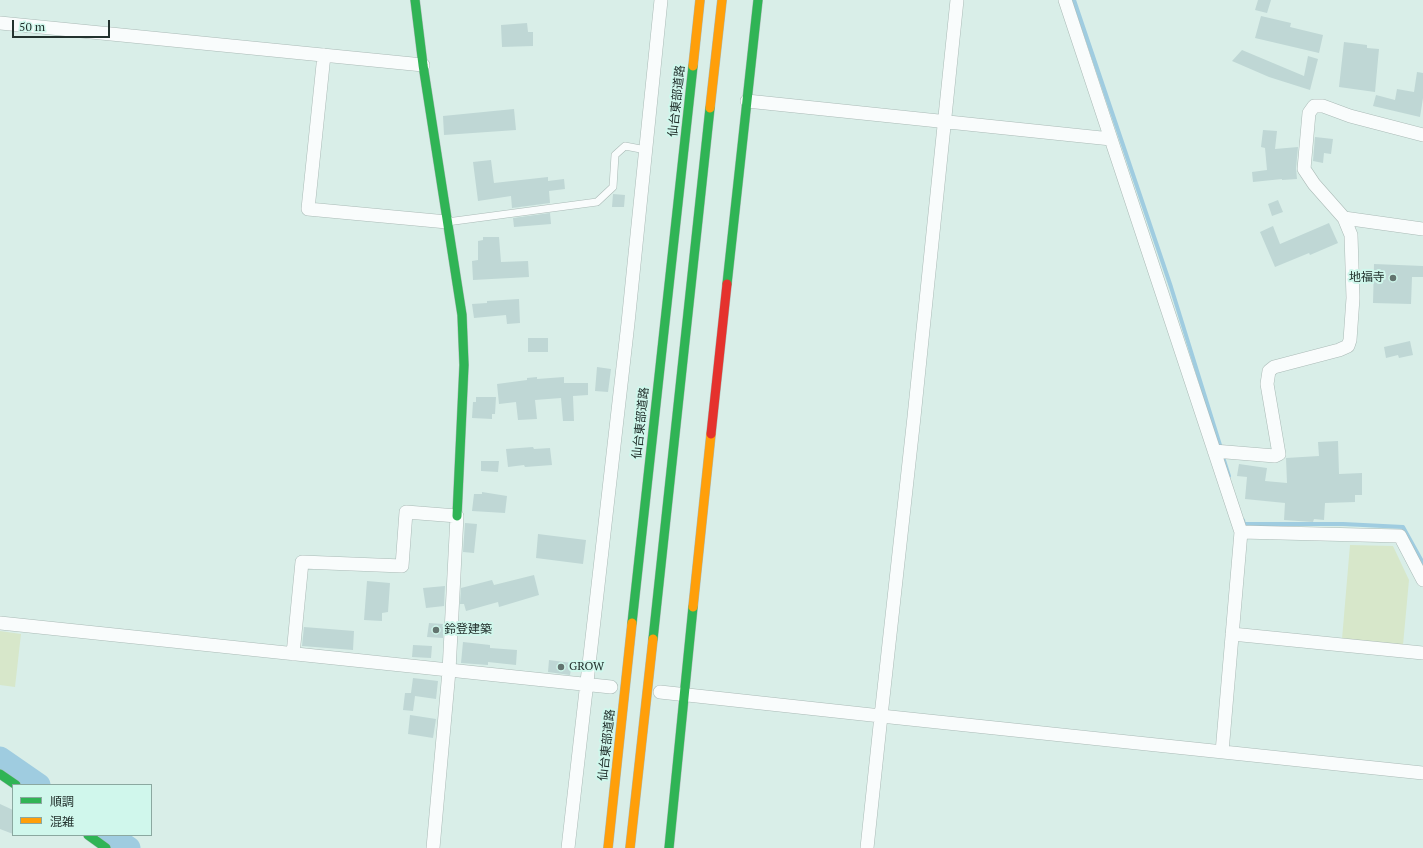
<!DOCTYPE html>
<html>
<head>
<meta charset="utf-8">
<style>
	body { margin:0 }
	#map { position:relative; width:1423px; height:848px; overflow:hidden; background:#d9eee8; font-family:"PT Serif","Noto Sans JP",serif }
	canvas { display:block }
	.legend { position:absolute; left:12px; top:784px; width:140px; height:52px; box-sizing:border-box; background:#d0f7ec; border:1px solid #8ba8a0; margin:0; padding:5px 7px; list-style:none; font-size:12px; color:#23322e }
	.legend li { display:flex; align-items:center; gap:8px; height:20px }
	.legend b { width:20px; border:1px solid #8ba8a0 }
	.scale { position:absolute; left:12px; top:20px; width:98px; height:18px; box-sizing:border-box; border:2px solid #23322e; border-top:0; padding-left:5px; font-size:12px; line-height:14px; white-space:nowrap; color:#23322e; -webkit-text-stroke:3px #d0f7ec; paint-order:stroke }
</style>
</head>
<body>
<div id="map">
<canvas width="1423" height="848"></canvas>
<ul class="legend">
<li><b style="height:5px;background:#30b455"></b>順調</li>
<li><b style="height:5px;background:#ff9f0a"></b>混雑</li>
</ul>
<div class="scale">50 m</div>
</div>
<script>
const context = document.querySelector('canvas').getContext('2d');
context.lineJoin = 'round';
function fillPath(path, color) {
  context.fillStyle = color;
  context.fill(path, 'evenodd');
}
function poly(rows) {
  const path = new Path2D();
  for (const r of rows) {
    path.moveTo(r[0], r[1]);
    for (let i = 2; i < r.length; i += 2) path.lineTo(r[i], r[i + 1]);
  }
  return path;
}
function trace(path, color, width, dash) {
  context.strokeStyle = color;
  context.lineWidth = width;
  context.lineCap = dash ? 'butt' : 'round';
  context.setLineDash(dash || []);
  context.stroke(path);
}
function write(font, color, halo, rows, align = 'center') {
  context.font = font + ' "PT Serif","Noto Sans JP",serif';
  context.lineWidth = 4;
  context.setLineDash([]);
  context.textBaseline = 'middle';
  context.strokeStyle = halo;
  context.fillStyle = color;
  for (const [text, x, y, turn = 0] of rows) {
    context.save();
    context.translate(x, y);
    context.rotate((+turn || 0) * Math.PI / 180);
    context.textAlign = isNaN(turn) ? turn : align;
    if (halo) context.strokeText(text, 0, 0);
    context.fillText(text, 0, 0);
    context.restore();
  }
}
fillPath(poly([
	[1350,545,1393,546,1409,580,1403,645,1342,639],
	[0,631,21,634,15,687,0,685]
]), '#d7e7ca');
trace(poly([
	[1074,0,1171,287,1220,445],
	[1223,457,1229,476],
	[1243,520,1244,524,1343,524,1403,527,1423,563]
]), '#9fcce0', 4);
trace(poly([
	[0,758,39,785],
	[110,835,129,848]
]), '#9fcce0', 23);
fillPath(poly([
	[1258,0,1271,0,1267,13,1255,10],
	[1261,16,1291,23,1290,27,1323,35,1319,53,1255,38],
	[527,23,528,32,533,32,533,46,502,47,501,25],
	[1344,42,1367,45,1367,48,1379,49,1375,92,1339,87],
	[1242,50,1304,76,1308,56,1318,59,1310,90,1269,77,1232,61],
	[1417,72,1423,73,1423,98,1420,117,1373,106,1376,95,1395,100,1397,89,1414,92],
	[514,109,516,130,444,135,443,116],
	[1263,130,1277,131,1275,149,1298,147,1296,168,1297,179,1282,180,1282,179,1253,182,1252,172,1267,170,1265,148,1261,147],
	[1315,137,1333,139,1331,154,1324,153,1323,163,1313,161],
	[491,160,494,183,548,177,548,181,564,179,565,189,549,191,550,203,512,208,511,196,478,201,473,162],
	[613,194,625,195,624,207,612,207],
	[1278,200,1283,212,1272,216,1268,204],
	[550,213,551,224,514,227,513,218],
	[1329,223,1338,243,1310,255,1309,253,1275,267,1260,232,1273,226,1280,244],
	[483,237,499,237,501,262,528,261,529,277,473,280,472,261,478,260,478,241,483,240],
	[1374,264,1423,266,1423,277,1412,277,1411,304,1373,303],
	[519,299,520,323,507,324,506,315,474,318,472,304,487,303,487,301],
	[528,338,548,338,548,352,528,352],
	[1410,341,1413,355,1399,358,1398,355,1386,358,1384,347],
	[597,367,611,369,608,392,595,391],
	[537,377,537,379,564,377,564,383,588,383,588,395,573,396,574,421,563,421,561,398,535,400,537,419,518,420,516,402,499,404,497,384,527,380,527,378],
	[476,397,496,397,495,414,492,414,492,419,472,418,473,402,476,402],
	[1338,441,1339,474,1362,473,1362,495,1355,495,1355,502,1325,503,1324,520,1314,519,1313,522,1284,520,1285,503,1245,499,1247,477,1237,476,1239,464,1267,468,1265,481,1287,483,1286,458,1319,456,1318,442],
	[533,447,534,449,550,448,552,465,525,467,524,465,508,467,506,449],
	[481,461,499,461,498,472,481,471],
	[482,492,507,496,505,513,472,511,474,494,482,494],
	[465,523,477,524,474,553,463,552],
	[538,534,586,540,583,564,536,558],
	[534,575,539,595,499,607,498,602,466,611,464,604,460,604,461,588,492,580,494,585],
	[367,581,390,583,388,612,382,613,382,621,364,620],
	[445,586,444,606,426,608,423,588],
	[429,623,443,624,443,638,427,637],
	[304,627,354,631,353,650,302,646],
	[463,642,490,645,490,648,517,650,516,665,488,662,488,665,461,663],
	[413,645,432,646,431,658,412,657],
	[549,660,572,663,570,675,548,672],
	[413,678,438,681,436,699,415,696,413,711,403,710,405,693,411,693],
	[410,715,436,719,433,738,408,734],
	[0,804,13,810,13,834,0,829]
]), '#bfd7d5');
const lane = poly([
	[447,222,597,202,613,187,615,155,625,146,646,150]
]);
const street = poly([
	[957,0,914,417,881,716,1423,773],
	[1065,0,1241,532,1222,752],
	[0,23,423,65],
	[324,55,308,209,447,222],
	[747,101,1111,139],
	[1423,135,1350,116,1323,106,1314,106,1309,113,1304,169,1314,184,1344,218,1423,229],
	[1214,451,1275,456,1279,454,1267,384,1269,371,1274,367,1339,350,1348,346,1350,340,1353,298,1351,235,1344,218],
	[1241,532,1400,536,1423,580],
	[0,623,611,687],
	[1232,634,1423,653],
	[293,654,302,562,402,566,406,512,457,516,449,671,433,848],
	[660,692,881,716,867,848],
	[568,848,628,323,661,0]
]);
const fast = poly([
	[415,0,423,65,462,315,464,365,457,516],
	[727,284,758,0],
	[632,623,693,66],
	[653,639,710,108],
	[0,774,16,785],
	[88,835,106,848],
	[669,848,693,607]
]);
const slow = poly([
	[693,66,700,0],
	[710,108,722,0],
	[693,607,711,434],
	[608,848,632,623],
	[630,848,653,639]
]);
const jam = poly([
	[711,434,727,284]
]);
trace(lane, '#aabab6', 8);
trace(street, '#aabab6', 14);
trace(fast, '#aabab6', 10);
trace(slow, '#aabab6', 10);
trace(jam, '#aabab6', 10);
trace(lane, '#f9fcfc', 7);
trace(street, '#f9fcfc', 13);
trace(fast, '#30b455', 9);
trace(slow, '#ff9f0a', 9);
trace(jam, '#e5322d', 9);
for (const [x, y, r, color] of [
	[1393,278,4,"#63746f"],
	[436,630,4,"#63746f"],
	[561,667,4,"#63746f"]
]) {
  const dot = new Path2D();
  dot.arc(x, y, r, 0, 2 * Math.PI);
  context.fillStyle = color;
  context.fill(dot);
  trace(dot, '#d0f7ec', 1.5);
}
write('12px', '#23322e', '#d0f7ec', [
	["仙台東部道路",677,101,-84],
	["仙台東部道路",641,423,-84],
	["仙台東部道路",607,745,-84]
]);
write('12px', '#23322e', '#d0f7ec', [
	["地福寺",1385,278,"right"],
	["鈴登建築",444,630],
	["GROW",569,667]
], 'left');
</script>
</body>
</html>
